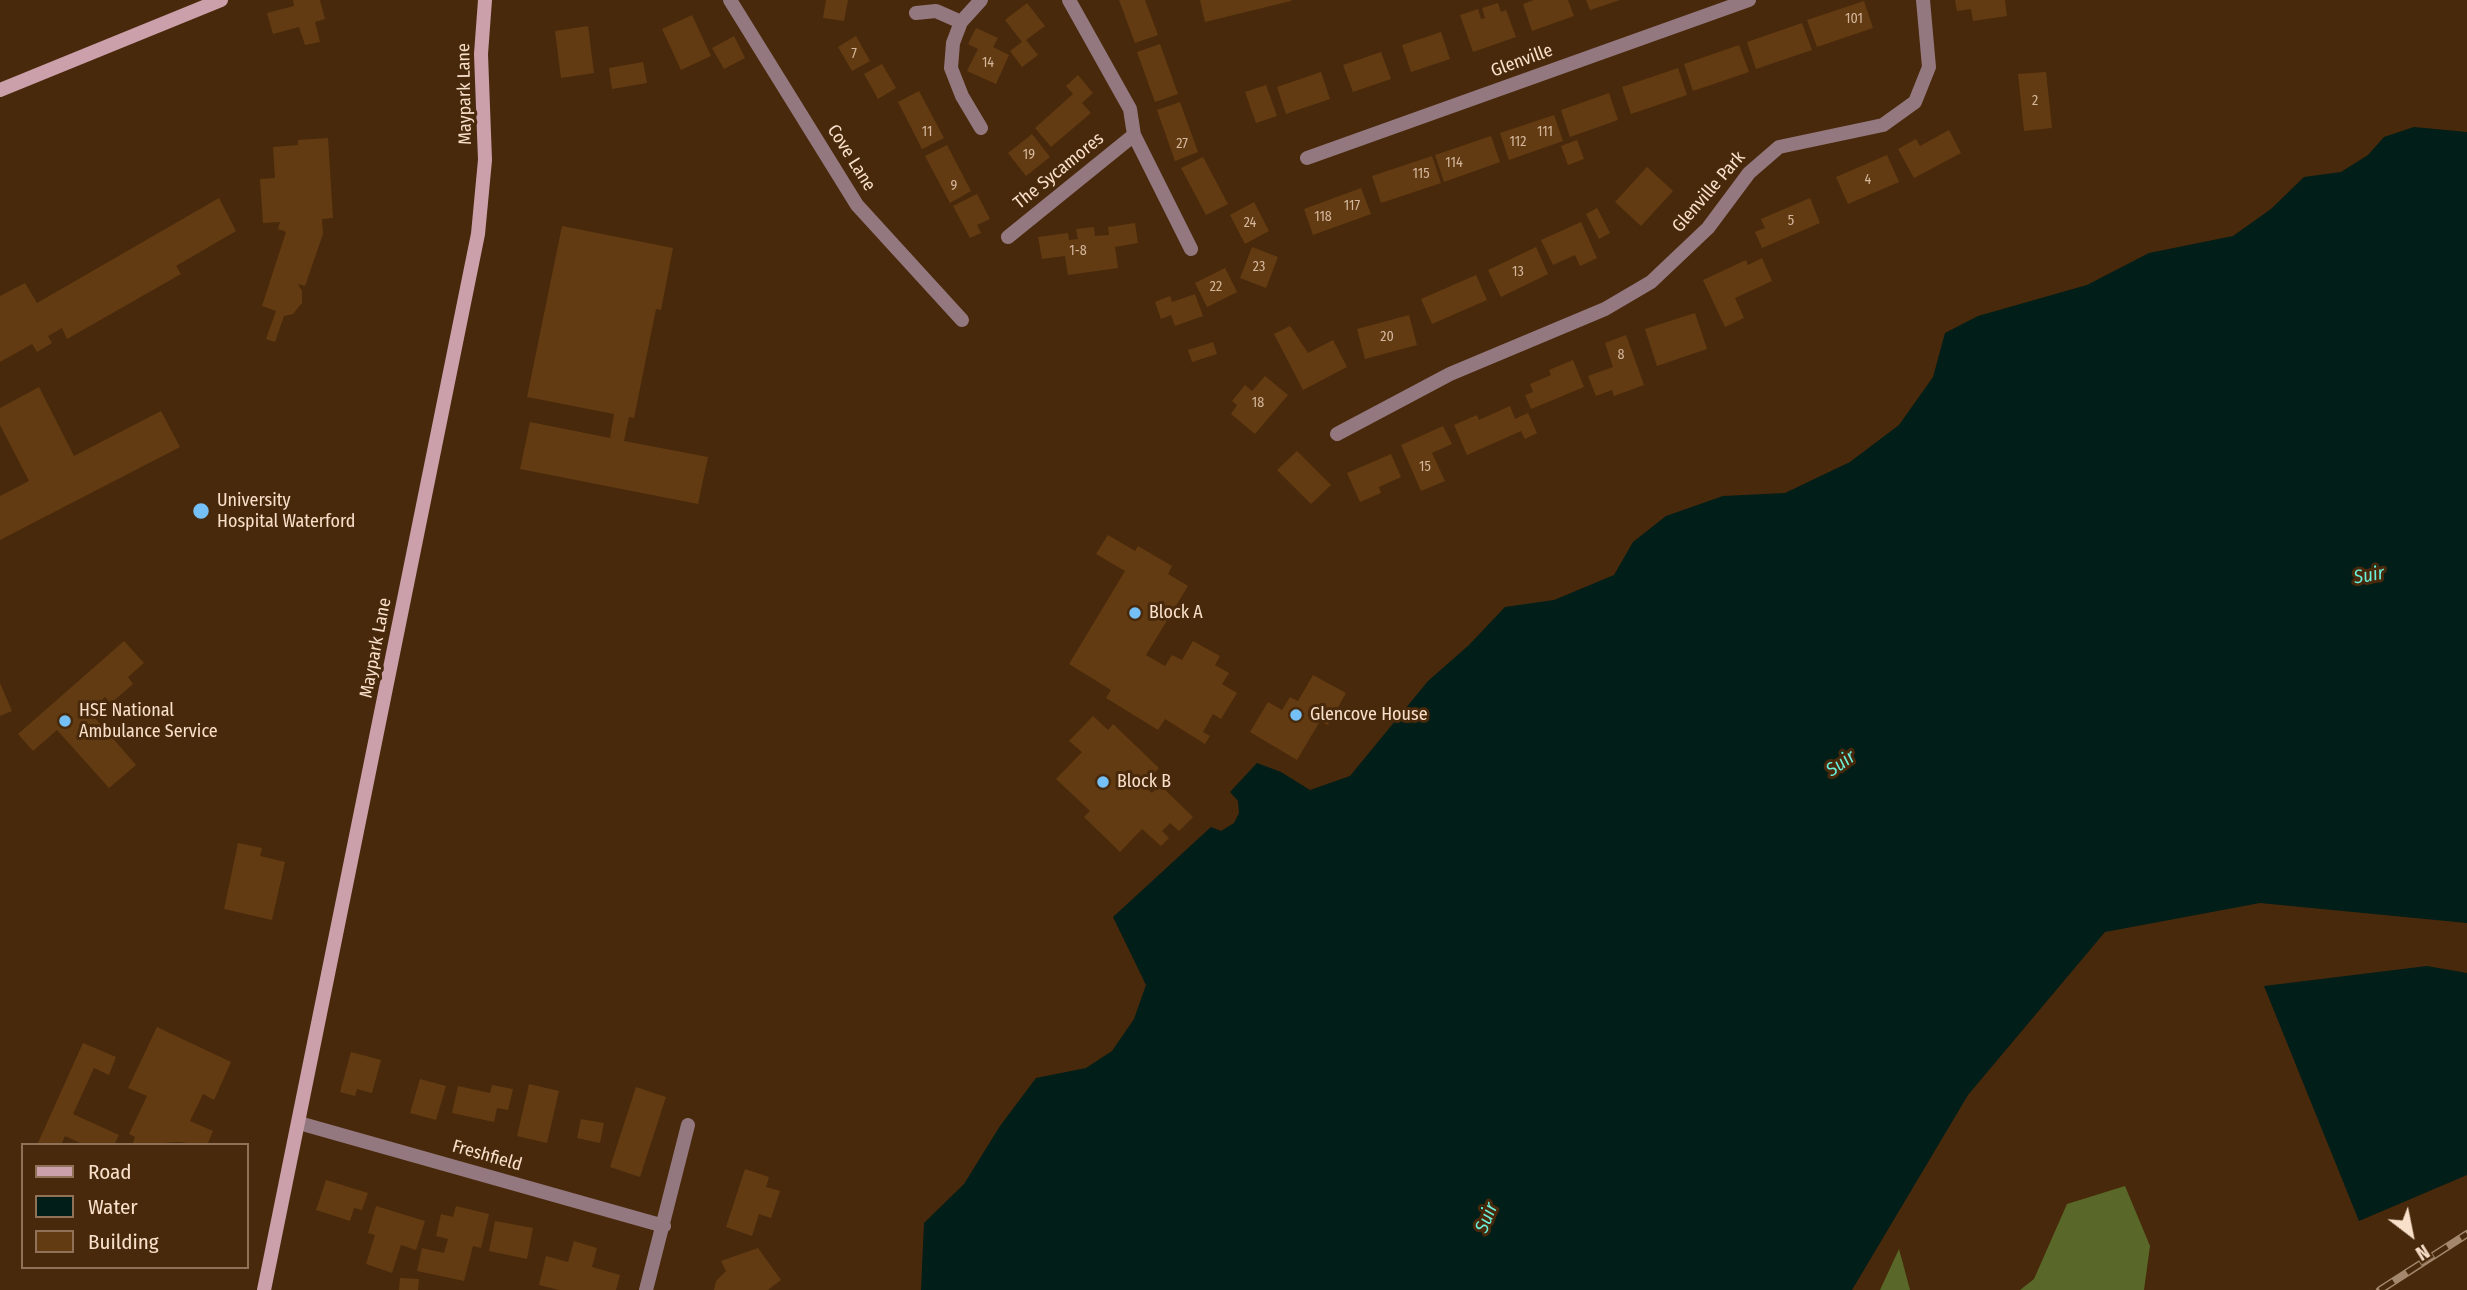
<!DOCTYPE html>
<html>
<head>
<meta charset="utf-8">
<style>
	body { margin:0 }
	#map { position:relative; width:2467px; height:1290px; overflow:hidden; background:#48290b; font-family:"Fira Sans Condensed",sans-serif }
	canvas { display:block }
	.legend { position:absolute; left:21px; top:1143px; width:228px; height:126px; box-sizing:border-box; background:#48290b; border:2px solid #8f7258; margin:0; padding:9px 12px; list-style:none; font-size:21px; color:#f9e0cb }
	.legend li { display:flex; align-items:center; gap:14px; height:35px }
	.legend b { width:35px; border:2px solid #8f7258 }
	.north { position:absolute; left:2376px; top:1199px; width:70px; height:70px; -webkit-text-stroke:5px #48290b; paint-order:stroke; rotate:148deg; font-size:19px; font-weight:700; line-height:28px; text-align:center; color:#f9e0cb }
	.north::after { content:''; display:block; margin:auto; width:24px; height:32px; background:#f9e0cb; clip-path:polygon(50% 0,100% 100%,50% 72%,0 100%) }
</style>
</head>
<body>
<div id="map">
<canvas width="2467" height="1290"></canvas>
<ul class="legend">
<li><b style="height:9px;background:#cba0ab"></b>Road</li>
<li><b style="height:19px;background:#011e19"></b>Water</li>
<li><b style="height:19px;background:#633b12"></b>Building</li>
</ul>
<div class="north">N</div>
</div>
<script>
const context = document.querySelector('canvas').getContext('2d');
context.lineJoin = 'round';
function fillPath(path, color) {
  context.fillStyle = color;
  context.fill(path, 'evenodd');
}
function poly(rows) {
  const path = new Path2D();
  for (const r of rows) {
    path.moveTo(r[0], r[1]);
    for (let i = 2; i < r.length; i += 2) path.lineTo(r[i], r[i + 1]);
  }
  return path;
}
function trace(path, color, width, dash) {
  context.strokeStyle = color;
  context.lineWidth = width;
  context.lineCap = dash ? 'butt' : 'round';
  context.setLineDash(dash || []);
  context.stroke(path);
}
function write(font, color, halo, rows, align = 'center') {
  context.font = font + ' "Fira Sans Condensed",sans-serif';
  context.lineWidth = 6;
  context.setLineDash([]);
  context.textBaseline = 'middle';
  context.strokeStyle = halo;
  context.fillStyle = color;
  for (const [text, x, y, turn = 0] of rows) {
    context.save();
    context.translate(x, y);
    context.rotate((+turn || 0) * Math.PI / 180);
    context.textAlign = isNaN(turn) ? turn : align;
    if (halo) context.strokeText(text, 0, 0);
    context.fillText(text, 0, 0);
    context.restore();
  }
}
fillPath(poly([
	[2125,1186,2150,1246,2144,1290,2020,1290,2034,1279,2067,1204],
	[1899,1249,1910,1290,1880,1290]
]), '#596828');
fillPath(poly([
	[2414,127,2467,132,2467,923,2260,903,2105,932,1968,1095,1852,1290,921,1290,924,1223,964,1184,1000,1126,1036,1078,1086,1068,1112,1051,1134,1019,1146,985,1113,917,1211,827,1221,831,1234,823,1239,813,1238,801,1230,792,1257,763,1281,772,1310,790,1350,776,1428,681,1469,645,1505,607,1554,600,1614,575,1633,542,1666,516,1723,496,1785,493,1850,462,1899,425,1933,377,1945,333,1978,316,2087,285,2149,253,2233,236,2271,209,2304,177,2341,172,2368,155,2384,137],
	[2427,966,2467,973,2467,1175,2359,1221,2264,986]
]), '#011e19');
fillPath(poly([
	[293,0,320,0,325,19,315,22,320,42,305,45,299,27,273,34,267,13,294,6],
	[826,0,848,0,844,21,823,18],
	[1119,0,1145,0,1158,35,1135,43],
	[1200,0,1291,0,1291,1,1205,22],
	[1534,0,1568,0,1574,16,1532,31,1523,4],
	[1586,0,1620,0,1590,10],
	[1955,0,2005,0,2007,16,1973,21,1971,9,1957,11],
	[1864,1,1873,28,1817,47,1807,20],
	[1027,3,1045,26,1026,40,1038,55,1022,67,1010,51,1022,42,1005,20],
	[1498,3,1501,12,1506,10,1516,37,1473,52,1460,15,1478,9,1481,19,1485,18,1482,8],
	[692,15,711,56,681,70,662,29],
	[1802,23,1812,50,1756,69,1747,42],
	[588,26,594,73,561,78,555,31],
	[976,28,998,38,993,47,1009,55,996,84,967,71,978,49,968,44],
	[1441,32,1450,59,1411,72,1402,45],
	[734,36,745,58,724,69,712,48],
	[856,36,870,61,852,71,838,47],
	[1160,44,1178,94,1155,102,1137,52],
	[1739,45,1749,72,1693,91,1684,64],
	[1381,52,1391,79,1353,92,1343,65],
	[643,62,647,83,612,89,609,68],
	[882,64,896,88,878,99,864,74],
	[1678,68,1687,95,1631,114,1622,87],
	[1321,72,1330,99,1286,114,1277,87],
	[2046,72,2052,128,2024,131,2018,74],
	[1078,75,1093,93,1082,103,1091,113,1051,147,1035,128,1073,94,1066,86],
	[1266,85,1277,116,1256,123,1245,92],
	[919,91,944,138,922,149,898,102],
	[1609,93,1618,120,1570,137,1561,110],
	[1180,102,1198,152,1175,161,1157,110],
	[1554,115,1563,141,1509,160,1500,133],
	[1949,130,1961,153,1914,178,1898,149,1916,139,1920,146],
	[1032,134,1050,157,1026,176,1008,153],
	[1491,136,1500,162,1444,182,1435,155],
	[328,138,333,218,322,219,323,234,305,286,298,284,302,291,302,303,293,314,284,316,275,342,266,339,276,311,262,306,286,232,278,229,280,222,263,223,260,179,275,178,273,147,298,145,298,140],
	[1577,140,1584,159,1568,165,1561,146],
	[947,145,971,191,950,203,925,156],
	[1887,155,1899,182,1848,204,1836,177],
	[1432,156,1441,183,1381,203,1372,176],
	[1203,157,1228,204,1206,215,1181,168],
	[1647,167,1673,191,1641,226,1615,202],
	[1361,188,1371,214,1313,235,1304,209],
	[977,194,990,219,977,225,981,233,970,238,953,206],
	[219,198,236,231,176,266,181,274,67,339,62,328,48,336,52,343,37,352,32,344,0,362,0,296,25,283,37,303],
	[1810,198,1820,223,1762,248,1755,232,1765,228,1761,219],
	[1254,202,1269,231,1245,244,1230,215],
	[1597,208,1610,233,1599,239,1586,214],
	[1581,222,1597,258,1580,266,1575,255,1553,265,1541,240],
	[1135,223,1138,243,1115,247,1118,268,1068,275,1065,256,1042,259,1038,237,1068,233,1069,240,1078,239,1076,229,1094,227,1095,236,1109,235,1108,227],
	[562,226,673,248,661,310,656,309,634,418,629,417,624,441,708,457,698,504,520,469,530,422,610,438,614,414,527,397],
	[1252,247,1278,257,1266,288,1240,278],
	[1536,247,1548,274,1501,297,1488,270],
	[1762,258,1772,281,1735,298,1744,318,1725,327,1703,280,1746,260,1748,265],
	[1225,268,1237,292,1207,307,1195,283],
	[1476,275,1487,300,1432,324,1421,299],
	[1195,294,1203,316,1175,326,1171,315,1161,319,1155,302,1170,296,1172,302],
	[1695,313,1707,349,1657,366,1645,329],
	[1409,315,1417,345,1365,359,1357,329],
	[1290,326,1308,353,1333,340,1347,367,1303,390,1274,334],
	[1626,335,1644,385,1614,396,1612,390,1596,396,1588,376,1613,367,1605,343],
	[1213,342,1217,354,1192,362,1188,350],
	[1573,360,1584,387,1531,409,1525,395,1533,392,1530,384,1551,375,1549,370],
	[1265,376,1288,395,1255,434,1231,414,1237,405,1232,401,1245,385,1252,391],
	[39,387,74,456,161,411,180,447,0,540,0,496,29,481,0,425,0,408],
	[1510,406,1515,419,1528,413,1537,433,1525,439,1521,431,1467,455,1454,425,1477,415,1479,420],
	[1443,426,1452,444,1432,453,1445,481,1421,491,1401,445],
	[1297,451,1331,485,1311,504,1277,470],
	[1391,454,1401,477,1379,487,1381,493,1360,502,1347,473],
	[1108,535,1135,551,1138,546,1172,566,1168,574,1188,586,1146,655,1165,666,1172,655,1182,660,1193,641,1220,656,1215,665,1229,673,1222,684,1237,693,1221,719,1213,714,1203,732,1210,736,1205,744,1165,719,1158,730,1106,698,1111,690,1069,664,1125,571,1096,554],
	[124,641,144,663,128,677,133,684,111,703,105,697,89,711,136,765,109,788,57,730,33,751,18,734],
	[1313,675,1346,693,1328,725,1320,721,1297,760,1250,732,1268,702,1282,710,1290,697,1298,701],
	[0,683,12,711,0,716],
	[1093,716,1108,730,1113,724,1159,768,1143,785,1152,793,1160,785,1193,817,1179,831,1170,823,1162,831,1169,838,1161,846,1142,829,1120,852,1084,817,1090,811,1056,779,1082,752,1069,741],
	[238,843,262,848,260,856,285,862,272,920,224,909],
	[157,1027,231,1062,214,1100,203,1094,190,1121,213,1131,207,1145,178,1142,132,1145,135,1137,129,1134,147,1096,128,1088],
	[83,1043,116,1057,109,1075,94,1068,73,1114,119,1135,114,1145,85,1145,65,1136,61,1145,37,1145],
	[351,1052,381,1060,372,1093,357,1089,355,1096,340,1092],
	[420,1079,446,1086,436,1120,410,1113],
	[529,1084,559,1091,547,1143,517,1136],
	[492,1085,513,1089,508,1110,497,1108,494,1122,452,1113,458,1086,490,1093],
	[636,1087,666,1097,640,1177,610,1167],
	[581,1119,604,1123,600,1143,577,1138],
	[745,1169,769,1177,766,1187,780,1191,771,1218,759,1214,752,1236,726,1227],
	[326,1180,368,1193,362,1210,354,1208,350,1221,316,1210],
	[376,1206,425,1221,416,1250,401,1245,392,1273,366,1264,375,1235,368,1233],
	[456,1206,489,1214,481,1248,473,1246,464,1281,417,1271,422,1248,444,1253,448,1239,436,1236,441,1214,453,1217],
	[495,1221,533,1228,527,1259,489,1251],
	[574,1241,597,1248,592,1267,620,1275,616,1290,559,1290,539,1285,546,1256,568,1262],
	[758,1248,781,1280,768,1290,714,1290,716,1281,726,1271,721,1261],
	[400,1278,419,1279,418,1290,399,1290]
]), '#633b12');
trace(poly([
	[730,0,857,205,962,320],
	[981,0,961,22,953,43,951,68,962,96,981,128],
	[1069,0,1130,109,1134,135,1191,249],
	[916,13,936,11,961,22],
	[1307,158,1749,0],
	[1008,237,1134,135],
	[1337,434,1450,374,1605,309,1651,282,1708,228,1749,173,1779,147,1883,125,1915,102,1929,67,1923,0],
	[299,1123,664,1226],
	[646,1290,688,1125]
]), '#94787f', 14);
trace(poly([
	[0,90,221,0],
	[264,1290,478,234,485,160,481,54,485,0]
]), '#cba0ab', 14);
const rail = poly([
	[2380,1290,2467,1234]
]);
trace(rail, '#a3886e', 8);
trace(rail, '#48290b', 5, [16]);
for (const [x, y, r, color] of [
	[201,511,9,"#75c0f6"],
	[1135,613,7,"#75c0f6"],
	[1296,715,7,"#75c0f6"],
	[65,721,7,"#75c0f6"],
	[1103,782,7,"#75c0f6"]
]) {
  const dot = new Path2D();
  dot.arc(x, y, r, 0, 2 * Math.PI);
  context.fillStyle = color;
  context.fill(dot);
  trace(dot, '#48290b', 2.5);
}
write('14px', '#d4b79d', null, [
	["101",1854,19],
	["7",854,54],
	["14",988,63],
	["2",2035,101],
	["11",927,132],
	["111",1545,132],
	["112",1518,142],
	["27",1182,144],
	["19",1029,155],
	["114",1454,163],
	["115",1421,174],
	["4",1868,180],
	["9",954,186],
	["117",1352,206],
	["118",1323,217],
	["5",1791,221],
	["24",1250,223],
	["1-8",1078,251],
	["23",1259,267],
	["13",1518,272],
	["22",1216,287],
	["20",1387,337],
	["8",1621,355],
	["18",1258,403],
	["15",1425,467]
]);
write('18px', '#f9e0cb', '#48290b', [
	["Glenville",1522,61,-20],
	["Maypark Lane",465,94,-91],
	["Cove Lane",851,158,58],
	["The Sycamores",1059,171,-39],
	["Glenville Park",1709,192,-49],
	["Maypark Lane",376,648,-79],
	["Freshfield",487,1156,16]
]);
write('18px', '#f9e0cb', '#48290b', [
	["University",217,501],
	["Hospital Waterford",217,522],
	["Block A",1149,613],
	["HSE National",79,711],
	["Ambulance Service",79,732],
	["Glencove House",1310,715],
	["Block B",1117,782]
], 'left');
write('italic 19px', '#6aefda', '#48290b', [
	["Suir",2369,576,-9],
	["Suir",1841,764,-35],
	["Suir",1487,1218,-68]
]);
</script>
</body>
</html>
